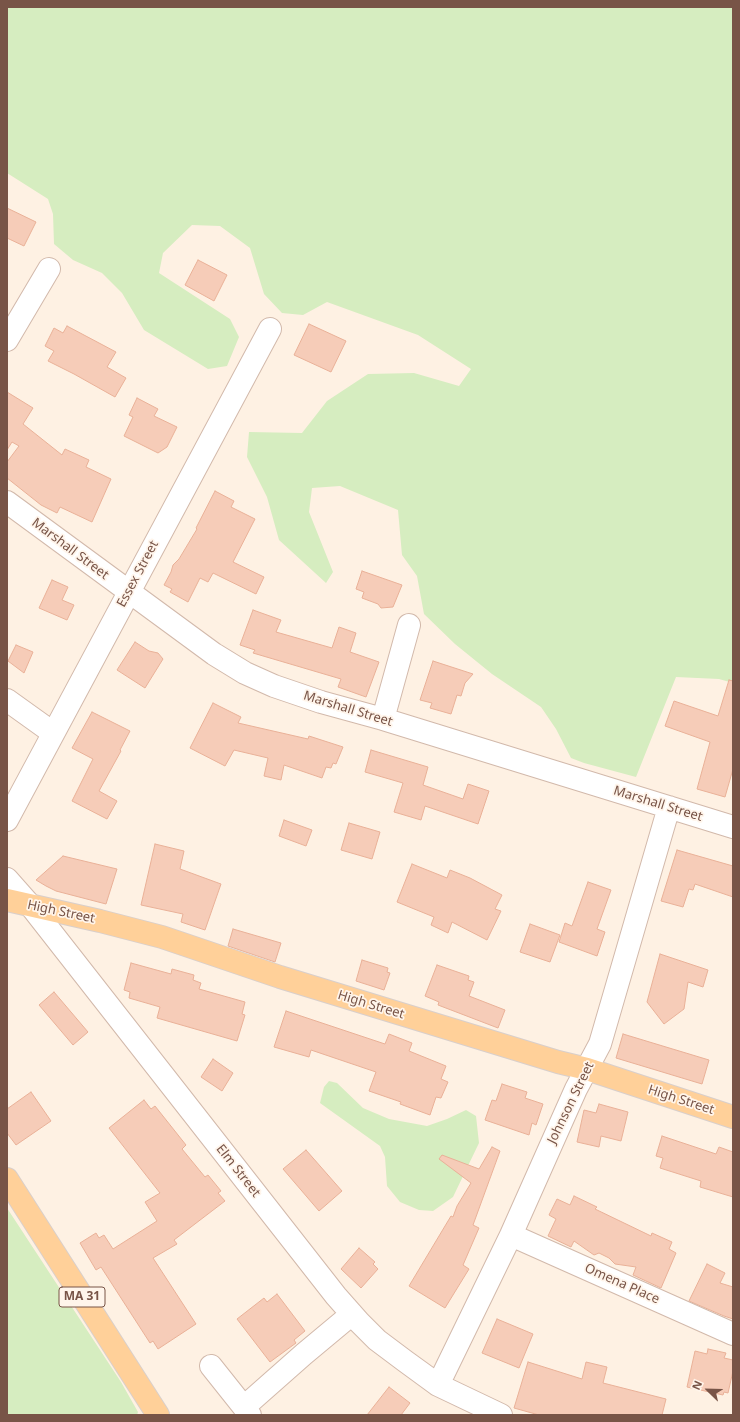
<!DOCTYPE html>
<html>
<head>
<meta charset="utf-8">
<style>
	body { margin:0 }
	#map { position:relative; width:740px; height:1422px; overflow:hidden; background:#fef1e3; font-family:"Noto Sans",sans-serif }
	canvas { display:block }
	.frame { position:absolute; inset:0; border:8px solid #785447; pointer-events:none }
	.north { position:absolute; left:688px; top:1370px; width:40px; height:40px; -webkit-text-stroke:3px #fff5eb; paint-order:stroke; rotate:293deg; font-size:11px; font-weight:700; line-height:16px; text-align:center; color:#785447 }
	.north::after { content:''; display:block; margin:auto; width:14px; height:18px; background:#785447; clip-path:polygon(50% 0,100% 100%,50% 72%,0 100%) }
</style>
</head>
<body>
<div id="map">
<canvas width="740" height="1422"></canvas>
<div class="frame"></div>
<div class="north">N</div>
</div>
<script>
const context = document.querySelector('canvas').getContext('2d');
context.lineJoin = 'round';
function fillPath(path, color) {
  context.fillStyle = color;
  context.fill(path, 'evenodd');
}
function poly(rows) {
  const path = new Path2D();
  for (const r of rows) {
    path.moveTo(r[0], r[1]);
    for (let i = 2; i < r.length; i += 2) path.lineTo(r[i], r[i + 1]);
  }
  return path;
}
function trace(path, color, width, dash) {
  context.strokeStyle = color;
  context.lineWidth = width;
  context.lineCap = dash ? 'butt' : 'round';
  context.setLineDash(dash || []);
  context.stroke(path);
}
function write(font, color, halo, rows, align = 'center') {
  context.font = font + ' "Noto Sans",sans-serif';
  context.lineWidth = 3.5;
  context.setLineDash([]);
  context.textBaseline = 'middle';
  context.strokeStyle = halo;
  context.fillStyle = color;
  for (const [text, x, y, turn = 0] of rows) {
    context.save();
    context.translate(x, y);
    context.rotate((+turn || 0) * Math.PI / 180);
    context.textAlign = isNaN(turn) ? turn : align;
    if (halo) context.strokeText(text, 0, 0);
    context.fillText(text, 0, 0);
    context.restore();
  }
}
fillPath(poly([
	[7,7,733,7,733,683,719,679,676,677,636,777,584,763,571,758,556,729,541,707,492,674,455,644,424,614,417,576,402,555,398,510,340,486,312,488,309,512,333,572,326,583,279,540,267,497,247,457,249,432,302,433,327,401,368,374,414,373,459,386,471,369,418,335,327,302,303,315,282,313,264,294,250,248,220,226,192,225,163,253,159,273,230,319,239,337,227,366,208,369,144,330,122,293,102,273,73,260,54,244,53,214,48,199,7,173],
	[329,1081,337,1083,363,1108,389,1119,427,1126,447,1119,466,1110,476,1116,479,1143,453,1197,433,1211,419,1210,400,1202,387,1186,385,1157,380,1146,320,1103,324,1087],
	[7,1208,121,1382,138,1412,137,1415,7,1415]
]), '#d6edc0');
const building = poly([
	[7,208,36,222,24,246,7,238,7,208],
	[198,260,227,275,214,301,185,285,198,260],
	[309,324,346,341,331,372,294,355,309,324],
	[67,326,116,352,107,367,126,378,115,397,74,374,48,361,54,351,45,346,54,328,63,333,67,326],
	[7,392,33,408,23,424,62,455,65,449,89,460,86,467,111,479,92,522,60,507,57,513,41,505,7,478,7,462,19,446,12,442,7,450,7,392],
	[137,398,158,409,154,416,177,427,167,447,158,453,124,436,133,417,129,415,137,398],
	[215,491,234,501,231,507,255,519,233,562,264,577,256,594,213,573,208,582,200,578,188,602,170,592,172,589,164,585,171,572,173,565,179,559,197,529,196,528,215,491],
	[362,571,402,585,393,607,381,608,378,604,362,598,364,592,356,589,362,571],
	[52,580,68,587,62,600,74,605,67,620,39,608,52,580],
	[253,610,281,620,276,632,332,648,339,627,356,633,350,652,379,662,366,697,338,687,341,679,253,653,255,650,240,645,253,610],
	[135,642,149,651,158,653,163,659,145,688,117,670,135,642],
	[16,645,33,652,24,673,8,661,16,645],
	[433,661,473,674,465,683,461,696,457,695,451,714,430,708,432,703,420,700,433,661],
	[729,680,733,681,733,769,725,797,697,789,710,742,665,726,674,701,718,716,729,680],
	[213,703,241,717,238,723,308,739,309,736,343,747,336,764,333,763,331,768,326,767,322,778,284,765,281,780,264,776,268,758,234,750,225,766,190,748,213,703],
	[92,712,130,731,120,750,121,751,99,791,117,801,107,819,72,801,93,759,72,748,92,712],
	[371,750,428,767,423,785,463,799,468,784,489,791,478,824,425,806,421,820,394,812,403,783,365,772,371,750],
	[284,820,312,830,306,846,279,836,284,820],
	[349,823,380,832,372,859,341,850,349,823],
	[155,844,184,851,180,869,221,884,205,930,181,922,183,914,141,905,155,844],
	[677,850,733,866,733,897,695,884,693,890,689,889,683,907,661,901,677,850],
	[63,856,117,869,106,904,56,891,46,886,36,880,63,856],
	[412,864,447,878,450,870,470,878,502,895,495,909,501,911,487,940,452,922,448,933,431,925,434,917,397,902,412,864],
	[588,882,611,890,597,929,605,932,597,956,559,942,565,923,572,926,588,882],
	[530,924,560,935,550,962,520,952,530,924],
	[233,929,281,943,275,962,228,946,233,929],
	[660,954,708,970,703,987,688,982,684,1009,664,1024,647,1002,660,954],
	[362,960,388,968,387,972,390,973,384,990,356,981,362,960],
	[131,963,171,974,172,969,194,975,193,980,201,983,199,989,245,1002,242,1014,245,1015,237,1041,157,1018,160,1007,129,998,130,992,124,990,131,963],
	[437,965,469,976,468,980,474,982,469,996,505,1010,498,1028,438,1005,439,1002,425,996,437,965],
	[54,992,88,1032,73,1045,39,1005,54,992],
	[286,1011,385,1044,389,1034,412,1043,409,1051,446,1066,441,1079,448,1082,441,1098,436,1097,430,1115,400,1104,401,1102,369,1091,376,1072,311,1050,309,1057,274,1047,286,1011],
	[623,1034,709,1060,702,1084,616,1058,623,1034],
	[213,1059,233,1073,222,1091,201,1077,213,1059],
	[502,1084,527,1092,525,1098,543,1104,536,1125,532,1123,529,1135,485,1120,492,1100,496,1101,502,1084],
	[31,1092,51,1121,16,1145,7,1133,7,1109,31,1092],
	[144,1100,151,1109,155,1106,186,1145,182,1149,205,1177,208,1175,221,1191,218,1193,225,1201,174,1240,177,1244,153,1258,196,1324,158,1349,153,1341,150,1343,101,1267,96,1270,80,1243,96,1233,99,1238,104,1235,113,1249,157,1221,145,1202,160,1193,109,1128,144,1100],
	[599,1104,628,1112,621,1141,601,1136,599,1147,577,1142,584,1110,596,1113,599,1104],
	[662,1136,716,1154,719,1147,733,1152,733,1197,700,1187,701,1181,660,1168,663,1158,656,1156,662,1136],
	[492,1147,500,1151,473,1225,479,1228,463,1265,469,1269,445,1308,409,1286,451,1216,453,1217,457,1206,471,1183,439,1159,442,1155,479,1169,492,1147],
	[306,1150,342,1191,319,1211,283,1169,306,1150],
	[574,1196,597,1207,595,1209,651,1236,652,1233,672,1242,669,1249,676,1253,661,1288,633,1275,636,1267,615,1264,609,1258,599,1253,594,1255,574,1241,571,1247,548,1236,556,1219,549,1215,557,1199,570,1205,574,1196],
	[359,1248,375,1262,373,1264,378,1269,361,1288,341,1269,359,1248],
	[707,1264,725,1273,720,1283,733,1287,733,1319,724,1316,689,1301,707,1264],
	[277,1294,305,1331,294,1340,296,1343,270,1362,237,1319,264,1298,267,1302,277,1294],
	[497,1319,533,1334,519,1368,482,1353,497,1319],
	[708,1349,726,1353,724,1358,733,1360,733,1371,728,1393,724,1392,723,1395,687,1387,695,1351,707,1354,708,1349],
	[528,1362,582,1379,586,1362,607,1367,603,1383,666,1399,662,1415,539,1415,514,1408,528,1362],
	[389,1387,410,1403,401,1415,367,1415,389,1387]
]);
fillPath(building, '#f6ccb8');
trace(building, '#e9b097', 1);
const minor = poly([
	[7,340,49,269],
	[7,502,214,654,245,673,274,686,321,702,383,719,733,827],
	[7,700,53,733],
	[383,719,409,625],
	[7,820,270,329],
	[7,879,30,905],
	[19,898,30,905,336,1296,359,1322,377,1340,405,1361,438,1385,501,1415],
	[511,1235,733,1334],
	[211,1366,250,1415],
	[438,1385,511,1235,576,1089,600,1044,669,807],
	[244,1407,304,1354,352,1314]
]);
const major = poly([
	[7,900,100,921,162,937,280,977,558,1062,587,1069,733,1117],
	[7,1179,158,1415]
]);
trace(minor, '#d2b9ab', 24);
trace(major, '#d9cfcb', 24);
trace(minor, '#fff', 22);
trace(major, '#ffd099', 22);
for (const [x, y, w] of [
	[82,1297,46]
]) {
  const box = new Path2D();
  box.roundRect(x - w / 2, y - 10, w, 20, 3);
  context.fillStyle = '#fff5eb';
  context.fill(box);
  trace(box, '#785447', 1);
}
write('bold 12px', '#785447', null, [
	["MA 31",82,1297]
]);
write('13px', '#785447', '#fff5eb', [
	["Marshall Street",70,549,37],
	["Essex Street",138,574,-62],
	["Marshall Street",348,709,17],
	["Marshall Street",658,804,17],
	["High Street",61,912,12],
	["High Street",371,1005,17],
	["High Street",681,1100,18],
	["Johnson Street",571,1103,-64],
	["Elm Street",238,1171,52],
	["Omena Place",622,1284,24]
]);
</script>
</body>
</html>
